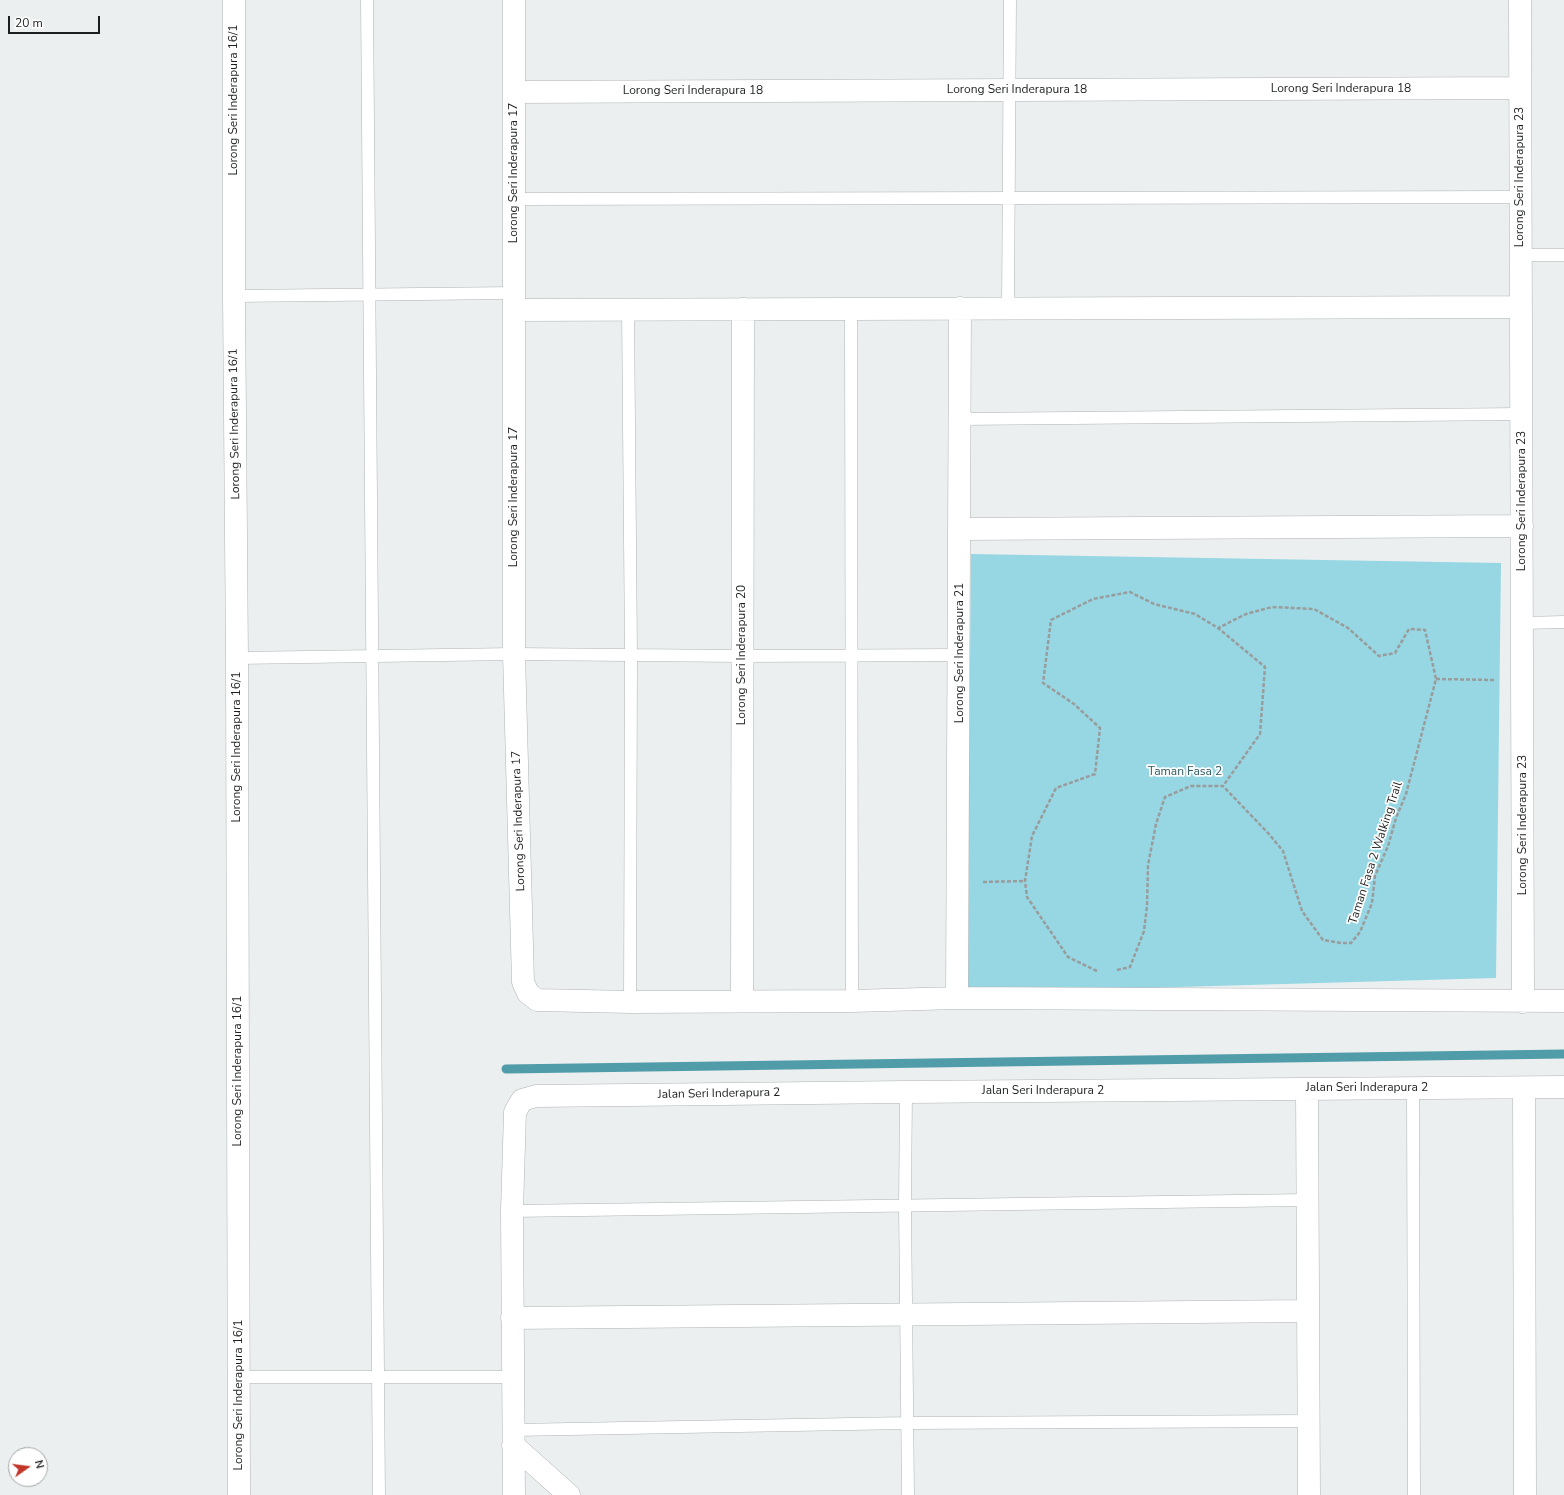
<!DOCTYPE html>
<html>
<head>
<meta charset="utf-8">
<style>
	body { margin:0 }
	#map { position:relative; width:1564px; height:1495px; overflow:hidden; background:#ebeff0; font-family:"Nunito Sans",sans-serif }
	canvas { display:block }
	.north { position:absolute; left:8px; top:1447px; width:40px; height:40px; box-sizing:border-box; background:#fff; border:1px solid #a5a5a5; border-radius:50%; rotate:76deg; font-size:11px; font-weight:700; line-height:16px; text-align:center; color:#1d1f1f }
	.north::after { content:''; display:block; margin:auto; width:14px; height:18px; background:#c23527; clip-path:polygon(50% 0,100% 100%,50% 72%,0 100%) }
	.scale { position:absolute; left:8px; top:16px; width:92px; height:18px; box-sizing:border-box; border:2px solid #1d1f1f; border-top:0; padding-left:5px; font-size:12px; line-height:14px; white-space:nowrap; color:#1d1f1f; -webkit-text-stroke:3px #fff; paint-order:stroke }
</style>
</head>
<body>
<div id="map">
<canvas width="1564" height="1495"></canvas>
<div class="north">N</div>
<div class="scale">20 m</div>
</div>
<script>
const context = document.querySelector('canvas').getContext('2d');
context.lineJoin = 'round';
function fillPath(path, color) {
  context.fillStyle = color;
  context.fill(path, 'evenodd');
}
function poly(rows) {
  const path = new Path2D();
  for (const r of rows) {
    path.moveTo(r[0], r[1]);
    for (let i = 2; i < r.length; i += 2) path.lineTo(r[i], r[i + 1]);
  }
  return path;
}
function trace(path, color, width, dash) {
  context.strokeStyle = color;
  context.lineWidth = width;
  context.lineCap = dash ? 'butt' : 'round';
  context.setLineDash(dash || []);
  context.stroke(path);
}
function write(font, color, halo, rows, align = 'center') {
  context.font = font + ' "Nunito Sans",sans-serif';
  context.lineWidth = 3.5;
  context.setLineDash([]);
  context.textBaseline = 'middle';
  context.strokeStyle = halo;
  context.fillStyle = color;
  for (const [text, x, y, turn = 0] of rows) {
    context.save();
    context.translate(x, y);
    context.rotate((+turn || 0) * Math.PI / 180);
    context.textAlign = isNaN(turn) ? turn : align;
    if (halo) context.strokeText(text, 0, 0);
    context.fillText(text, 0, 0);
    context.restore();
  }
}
fillPath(poly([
	[971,554,1501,563,1496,978,967,993]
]), '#97d7e3');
trace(poly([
	[506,1069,1564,1054]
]), '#509ca8', 9);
const service = poly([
	[367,0,379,1495],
	[514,199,1520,197],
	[1520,255,1564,255],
	[234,296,514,293],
	[1008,308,1010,0],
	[628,309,631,655,630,1002],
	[851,309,852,1001],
	[960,419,1521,414],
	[1522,623,1564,622],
	[237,658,514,654,742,656,960,655],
	[1413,1088,1414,1495],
	[906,1092,905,1205,908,1495],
	[512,1211,1308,1200],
	[239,1377,513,1377],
	[513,1430,908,1423,1309,1421]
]);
const minor = poly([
	[234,0,234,296,237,658,239,1495],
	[514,0,514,654,523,982,528,993,537,1000,630,1002,852,1001,957,998,1564,1001],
	[1520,0,1523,1002],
	[514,92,1520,88],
	[514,310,1521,307],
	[960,529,1522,526],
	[957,998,960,308],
	[742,1001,743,309],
	[1524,1088,1525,1495],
	[1307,1089,1309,1495],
	[512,1318,1308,1311],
	[513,1445,569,1495],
	[514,1495,512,1211,515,1112,522,1100,536,1096,906,1092,1564,1087]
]);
trace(service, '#afb3b4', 13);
trace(minor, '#afb3b4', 23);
trace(poly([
	[1436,679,1495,680],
	[983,882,1025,881],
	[1117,970,1130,967,1144,931,1147,906,1148,865,1156,824,1165,797,1191,786,1223,786,1268,833,1283,851,1302,911,1323,940,1341,943,1351,943,1360,932,1372,903,1375,876,1388,846,1396,818,1406,794,1436,679,1425,630,1409,629,1395,653,1379,656,1348,628,1314,609,1272,607,1246,614,1218,628],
	[1097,971,1068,957,1027,897,1025,881,1032,836,1056,788,1095,774,1100,728,1074,704,1043,683,1051,620,1093,599,1130,592,1154,604,1195,614,1218,628,1265,667,1260,734,1223,786]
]), '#999c9c', 2.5, [4, 2]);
trace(service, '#fff', 12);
trace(minor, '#fff', 22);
write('12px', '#1d1f1f', '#fff', [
	["Lorong Seri Inderapura 18",1341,89],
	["Lorong Seri Inderapura 18",1017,90],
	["Lorong Seri Inderapura 18",693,91],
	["Lorong Seri Inderapura 16/1",234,100,-90],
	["Lorong Seri Inderapura 17",514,173,-90],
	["Lorong Seri Inderapura 23",1520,177,-90],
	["Lorong Seri Inderapura 16/1",235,424,-91],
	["Lorong Seri Inderapura 17",514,497,-90],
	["Lorong Seri Inderapura 23",1522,501,-90],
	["Lorong Seri Inderapura 21",960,653,-90],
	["Lorong Seri Inderapura 20",742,655,-90],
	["Lorong Seri Inderapura 16/1",237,747,-90],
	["Lorong Seri Inderapura 17",519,821,-92],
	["Lorong Seri Inderapura 23",1523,825,-90],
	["Taman Fasa 2 Walking Trail",1376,853,-72],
	["Lorong Seri Inderapura 16/1",238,1071,-90],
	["Jalan Seri Inderapura 2",1367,1088],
	["Jalan Seri Inderapura 2",1043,1091],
	["Jalan Seri Inderapura 2",719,1094,-1],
	["Lorong Seri Inderapura 16/1",239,1395,-90]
]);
write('12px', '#2c5a62', '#fff', [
	["Taman Fasa 2",1185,772]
]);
</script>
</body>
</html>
